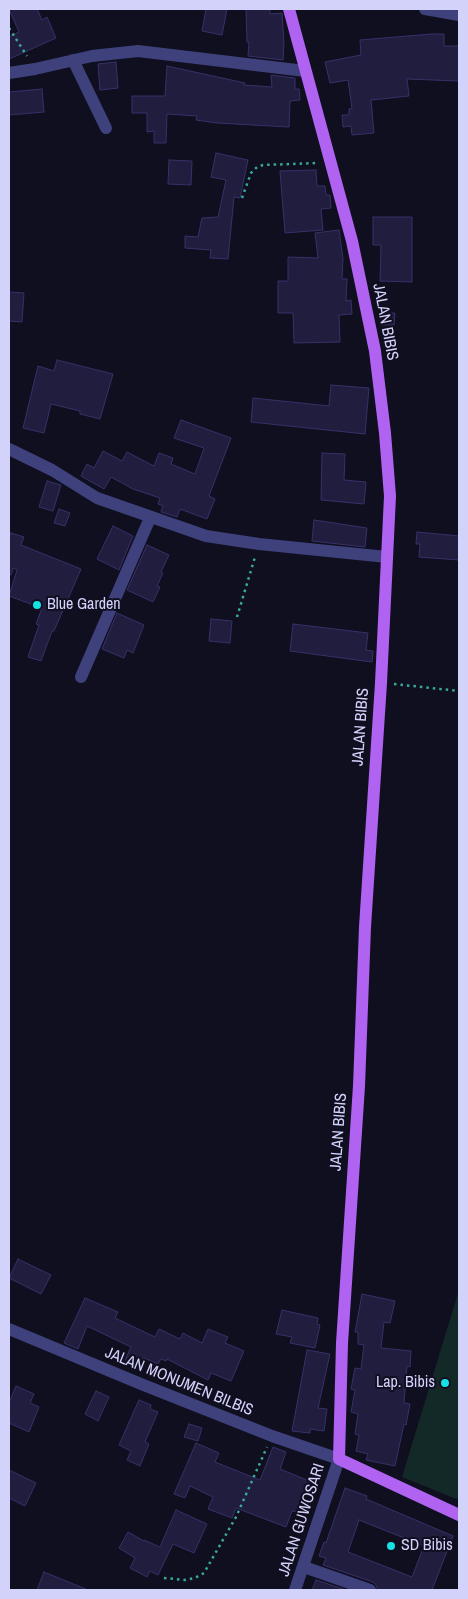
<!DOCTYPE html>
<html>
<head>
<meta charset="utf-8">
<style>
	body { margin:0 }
	#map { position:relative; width:468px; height:1599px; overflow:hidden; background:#100f20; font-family:"Archivo Narrow",sans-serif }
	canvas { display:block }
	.frame { position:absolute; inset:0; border:10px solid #d3d2fb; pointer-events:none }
</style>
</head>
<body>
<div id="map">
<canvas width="468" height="1599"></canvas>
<div class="frame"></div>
</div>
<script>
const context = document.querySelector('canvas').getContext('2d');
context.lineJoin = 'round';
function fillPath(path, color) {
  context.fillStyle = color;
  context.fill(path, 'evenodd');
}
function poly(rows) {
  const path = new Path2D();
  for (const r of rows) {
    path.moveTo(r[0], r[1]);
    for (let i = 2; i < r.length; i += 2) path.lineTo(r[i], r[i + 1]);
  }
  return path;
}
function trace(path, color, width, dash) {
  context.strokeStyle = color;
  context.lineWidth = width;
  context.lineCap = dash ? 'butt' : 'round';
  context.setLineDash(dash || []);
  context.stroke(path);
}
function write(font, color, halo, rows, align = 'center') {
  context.font = font + ' "Archivo Narrow",sans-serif';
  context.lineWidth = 4;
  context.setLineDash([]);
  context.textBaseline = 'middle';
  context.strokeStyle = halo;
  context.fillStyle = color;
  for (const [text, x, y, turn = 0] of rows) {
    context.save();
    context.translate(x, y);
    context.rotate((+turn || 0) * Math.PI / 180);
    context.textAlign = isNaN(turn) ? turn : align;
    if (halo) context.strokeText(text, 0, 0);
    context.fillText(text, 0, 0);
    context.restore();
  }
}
fillPath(poly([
	[459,1290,459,1500,402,1477]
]), '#132927');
const building = poly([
	[9,9,37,9,42,20,47,17,56,38,9,59,9,37,19,32,9,9],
	[206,9,227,9,222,35,202,31,206,9],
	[246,9,270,9,270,14,282,13,284,43,283,60,248,56,249,42,247,42,246,9],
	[432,34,444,34,444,46,459,46,459,81,407,79,409,96,371,100,374,133,352,135,351,126,343,127,342,115,349,115,349,109,352,108,348,80,330,83,325,62,361,55,360,40,432,34],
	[116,62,118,88,100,90,98,64,116,62],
	[167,66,245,83,244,85,272,87,271,75,295,78,295,89,299,89,300,100,290,101,289,127,217,123,196,120,197,116,167,114,166,143,154,143,154,131,147,132,147,113,132,113,132,96,165,96,167,66],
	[42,89,44,112,9,115,9,92,42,89],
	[216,153,248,160,240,198,234,197,228,259,210,258,211,250,185,248,185,236,198,237,202,218,218,217,226,180,211,177,216,153],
	[169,160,192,161,191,185,168,184,169,160],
	[316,170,317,186,325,186,326,195,330,195,331,208,321,209,323,230,285,233,280,171,316,170],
	[373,217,412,217,412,282,380,281,381,245,373,245,373,217],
	[339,230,343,259,342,279,347,279,346,301,351,300,352,314,339,315,340,342,294,343,293,313,278,313,278,281,288,281,288,257,318,258,315,233,339,230],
	[9,292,24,293,22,322,9,321,9,292],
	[381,313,395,313,394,325,381,325,381,313],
	[57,360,113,374,100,419,80,414,80,411,51,404,44,433,23,428,38,366,54,371,57,360],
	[331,385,369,388,365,434,251,422,253,398,329,406,331,385],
	[181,420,231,438,209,496,215,499,207,519,180,509,177,517,161,512,163,506,158,504,160,498,133,489,111,477,104,489,81,476,87,464,94,468,103,451,122,461,127,452,154,466,159,453,173,458,171,464,195,474,204,448,174,438,181,420],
	[322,453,345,454,344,480,366,482,364,504,321,500,322,453],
	[47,481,61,485,53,511,39,507,47,481],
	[59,509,70,513,65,526,54,523,59,509],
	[314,520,367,528,365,547,312,541,314,520],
	[113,526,133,536,119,570,97,559,113,526],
	[417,532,459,536,459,560,419,557,420,544,416,544,417,532],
	[11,533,24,537,21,545,81,569,54,631,52,631,41,661,28,657,39,625,36,624,42,608,9,596,17,570,13,568,11,575,9,574,9,539,11,533],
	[147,545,169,555,161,572,163,573,157,586,160,587,153,602,127,590,147,545],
	[117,613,144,625,133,653,127,650,124,658,102,649,117,613],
	[211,619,232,621,230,643,209,641,211,619],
	[293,624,368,633,366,650,373,651,372,662,290,651,293,624],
	[18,1259,51,1275,41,1294,9,1278,18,1259],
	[362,1294,395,1301,390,1323,384,1322,381,1348,411,1351,410,1367,407,1366,404,1403,410,1404,406,1425,404,1424,395,1466,366,1460,368,1454,356,1451,359,1435,355,1434,358,1414,351,1412,355,1390,351,1389,355,1368,361,1369,364,1345,358,1344,358,1332,355,1332,362,1294],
	[85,1298,118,1312,115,1318,155,1337,159,1329,180,1339,183,1333,202,1343,208,1329,228,1337,225,1343,244,1351,231,1381,211,1373,208,1380,167,1359,166,1361,161,1359,158,1364,144,1358,140,1367,125,1360,131,1347,87,1326,78,1349,64,1343,85,1298],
	[282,1310,318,1318,317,1324,320,1325,315,1348,290,1343,292,1337,276,1334,282,1310],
	[307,1350,330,1354,318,1408,327,1409,324,1431,310,1429,310,1433,292,1431,307,1350],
	[16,1386,34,1394,30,1403,39,1407,29,1432,9,1423,9,1403,16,1386],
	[96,1391,109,1397,98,1421,85,1414,96,1391],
	[139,1400,151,1405,150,1409,158,1412,145,1442,149,1444,140,1466,127,1460,131,1451,119,1445,139,1400],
	[189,1424,202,1428,198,1441,184,1437,189,1424],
	[196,1443,219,1453,215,1462,260,1480,273,1447,286,1452,280,1469,309,1481,298,1512,292,1511,286,1527,236,1508,232,1518,208,1509,213,1497,190,1486,185,1498,174,1494,196,1443],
	[9,1470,36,1483,25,1506,9,1498,9,1470],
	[345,1488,367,1496,366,1499,453,1536,432,1590,378,1590,376,1585,373,1582,323,1565,326,1558,319,1556,324,1542,326,1543,345,1488],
	[359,1520,424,1546,412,1577,348,1552,359,1520],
	[176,1510,207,1524,194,1553,173,1544,158,1575,150,1571,147,1577,130,1568,135,1558,119,1548,128,1532,144,1541,144,1540,160,1547,176,1510],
	[44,1572,88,1590,37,1590,44,1572],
	[316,1580,346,1590,312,1590,316,1580]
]);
fillPath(building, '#211d3f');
trace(building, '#373169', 1);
trace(poly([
	[9,28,27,56],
	[242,198,251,173,257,167,263,165,318,163],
	[237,617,255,557],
	[394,684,459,691],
	[164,1578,185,1580,195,1578,204,1573,236,1517,267,1447]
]), '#39a898', 2.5, [2.5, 4]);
trace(poly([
	[425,9,459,15],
	[73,60,106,128],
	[9,73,35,69,92,56,138,51,305,71],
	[9,449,52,470,97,498,206,536,259,544,387,557],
	[81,677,150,518],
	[9,1329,141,1384,272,1436,339,1459,295,1590],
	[304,1567,370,1590]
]), '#3e417b', 12);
trace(poly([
	[289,9,352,241,375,351,385,433,390,496,381,683,365,927,359,1086,342,1343,339,1459,459,1515]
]), '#b063f1', 12);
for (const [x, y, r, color] of [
	[37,605,5,"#15e2e4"],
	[445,1383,5,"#15e2e4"],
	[391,1546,5,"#15e2e4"]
]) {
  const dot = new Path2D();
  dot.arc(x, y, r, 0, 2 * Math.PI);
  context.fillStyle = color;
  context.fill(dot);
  trace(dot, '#100f20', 2);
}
write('16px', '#d3d2fb', '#100f20', [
	["JALAN BIBIS",385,322,79],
	["JALAN BIBIS",361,727,-86],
	["JALAN BIBIS",339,1132,-86],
	["JALAN MONUMEN BILBIS",179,1382,22],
	["JALAN GUWOSARI",302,1520,-72]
]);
write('16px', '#d3d2fb', '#100f20', [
	["Blue Garden",47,605],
	["Lap. Bibis",435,1383,"right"],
	["SD Bibis",401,1546]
], 'left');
</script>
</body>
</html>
